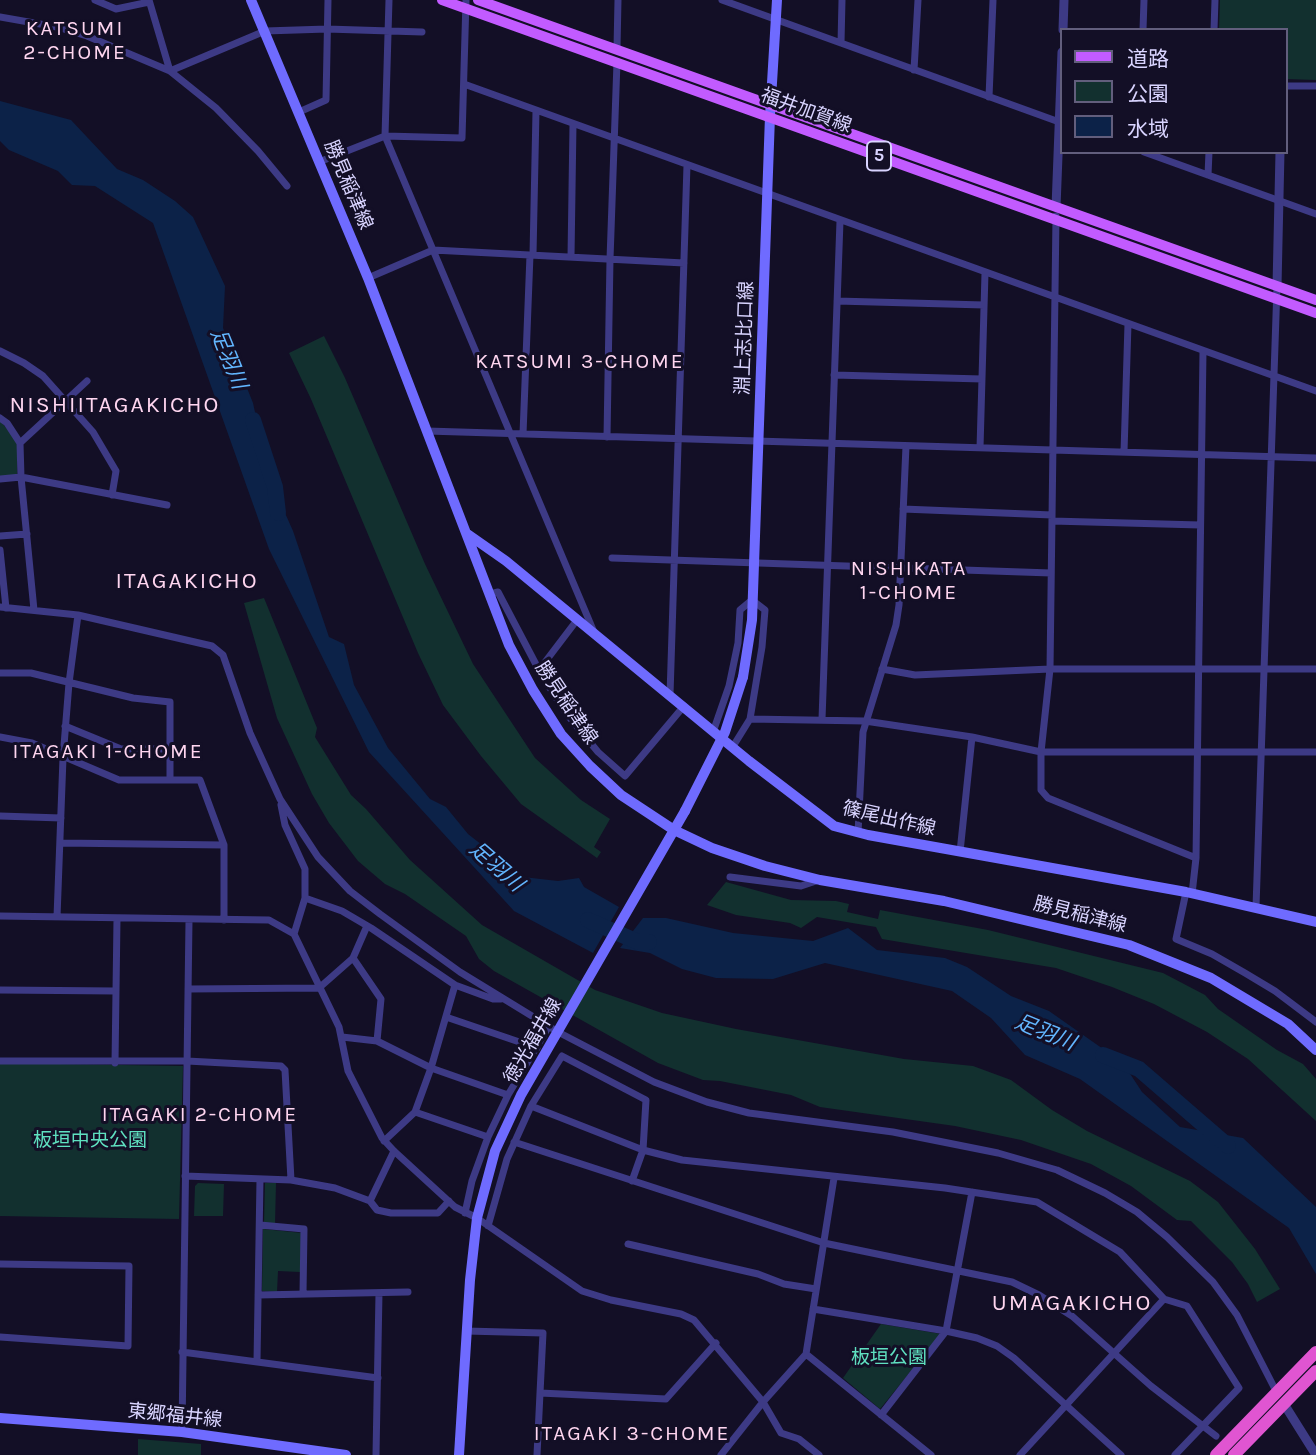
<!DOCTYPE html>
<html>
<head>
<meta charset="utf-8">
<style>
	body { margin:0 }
	#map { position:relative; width:1316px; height:1455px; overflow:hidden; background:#130f26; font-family:Karla,"Noto Sans JP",sans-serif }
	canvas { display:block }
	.legend { position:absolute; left:1060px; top:28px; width:228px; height:126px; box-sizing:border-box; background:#130f26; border:2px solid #625e7d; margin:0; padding:9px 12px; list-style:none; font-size:21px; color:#d9d4ff }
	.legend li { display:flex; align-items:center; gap:14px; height:35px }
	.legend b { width:35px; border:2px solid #625e7d }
</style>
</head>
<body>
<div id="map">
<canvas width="1316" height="1455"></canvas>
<ul class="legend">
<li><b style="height:9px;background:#c25bff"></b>道路</li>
<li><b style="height:19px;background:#12302f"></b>公園</li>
<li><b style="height:19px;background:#0c2248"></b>水域</li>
</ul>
</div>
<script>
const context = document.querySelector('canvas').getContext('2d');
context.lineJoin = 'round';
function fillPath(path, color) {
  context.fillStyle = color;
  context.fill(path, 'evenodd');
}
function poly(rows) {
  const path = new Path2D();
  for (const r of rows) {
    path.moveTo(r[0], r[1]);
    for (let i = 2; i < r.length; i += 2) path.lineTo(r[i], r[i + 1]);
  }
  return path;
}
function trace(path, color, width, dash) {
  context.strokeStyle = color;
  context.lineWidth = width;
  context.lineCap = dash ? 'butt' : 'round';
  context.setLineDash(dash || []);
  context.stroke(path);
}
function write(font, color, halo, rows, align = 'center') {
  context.font = font + ' Karla,"Noto Sans JP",sans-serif';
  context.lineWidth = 6;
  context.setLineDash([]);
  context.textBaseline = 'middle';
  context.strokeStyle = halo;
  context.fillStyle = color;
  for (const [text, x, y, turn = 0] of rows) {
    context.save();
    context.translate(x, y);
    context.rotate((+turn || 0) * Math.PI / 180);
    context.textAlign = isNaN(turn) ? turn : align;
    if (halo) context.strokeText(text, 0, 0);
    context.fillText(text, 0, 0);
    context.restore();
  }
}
fillPath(poly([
	[1220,0,1316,0,1316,80,1286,79,1286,30,1219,30],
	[324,336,345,378,425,564,473,664,535,758,581,800,610,819,594,847,601,852,597,858,521,804,481,756,443,705,418,653,311,399,289,353],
	[0,420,18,443,17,476,0,477],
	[264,598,317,728,315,737,351,795,366,809,410,860,482,925,595,990,662,1013,736,1029,904,1059,973,1066,1011,1080,1052,1110,1087,1131,1190,1181,1218,1202,1255,1249,1280,1289,1257,1302,1248,1284,1232,1262,1191,1221,1177,1220,1131,1186,1091,1164,1021,1140,955,1126,820,1107,791,1095,720,1081,703,1080,658,1063,494,971,479,959,466,936,405,894,385,884,358,861,329,823,312,794,277,718,244,603],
	[726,882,791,900,836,901,849,904,847,912,878,919,880,910,988,930,1163,973,1205,995,1218,1009,1277,1050,1303,1064,1316,1079,1316,1121,1248,1059,1207,1032,1154,1004,1112,987,1056,968,882,939,876,927,817,917,801,928,790,923,736,915,707,905],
	[0,1063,183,1066,179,1219,0,1216],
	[198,1183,224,1184,223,1216,194,1216,195,1186],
	[265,1183,276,1183,275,1224,264,1223],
	[263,1229,302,1233,300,1272,278,1271,277,1292,262,1291],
	[881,1324,941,1334,880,1409,843,1378],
	[138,1439,201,1444,201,1455,138,1455]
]), '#12302f');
fillPath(poly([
	[0,101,71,120,117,169,143,180,175,201,193,217,225,286,223,328,253,403,269,477,293,531,329,637,344,644,354,685,388,748,430,799,446,807,468,834,523,877,558,881,579,878,584,887,619,907,593,953,514,911,369,752,269,549,153,223,95,186,72,185,58,171,9,150,0,141],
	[643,918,666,918,733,933,813,941,848,928,877,950,945,958,967,967,1011,996,1049,1011,1123,1063,1142,1092,1180,1127,1243,1138,1316,1207,1316,1274,1289,1228,1080,1079,1025,1055,991,1018,952,991,825,963,773,979,716,978,682,969,650,953,620,948]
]), '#0c2248');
trace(poly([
	[253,420,275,487,278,513],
	[588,920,638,942,649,942],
	[1103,1055,1139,1069,1228,1146]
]), '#0c2248', 16);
trace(poly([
	[95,0,116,9,149,2],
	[149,0,170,71],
	[389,0,385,136,594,632],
	[722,0,1062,123],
	[0,17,57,27,87,36,170,71,216,108,258,151,287,186],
	[1143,30,1144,0],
	[1214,30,1215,0],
	[841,43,842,0],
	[617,48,618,0],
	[914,70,918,0],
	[170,71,265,31,327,29,422,32],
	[464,84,1316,391],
	[1286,86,1316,86],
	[989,97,993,0],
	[299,112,326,100,328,0],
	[1144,152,1316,214],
	[319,162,385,136,462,138,466,0],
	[1208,175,1209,152],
	[1056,216,1050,669,1041,752,1041,790,1048,798,1196,858],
	[533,255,536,111],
	[571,257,573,124],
	[368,278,433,250,684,263],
	[837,301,984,305],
	[0,351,24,363,43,376,93,432,116,471,112,495],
	[834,375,982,379],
	[0,418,7,423,20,443,21,477,34,610],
	[427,431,1316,458],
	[523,434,530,255],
	[607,437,610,259,617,62],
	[20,443,87,381],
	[980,448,985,273],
	[1124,452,1128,324],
	[0,479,21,477,167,505],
	[903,509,1052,515],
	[1052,521,1200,525],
	[0,536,27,534],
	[0,550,6,608],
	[612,558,1051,573],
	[490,594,498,592,541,674,565,712,598,752,625,776,684,706],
	[0,607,78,615,212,646,223,655,250,733,280,799,318,857,350,891,380,914,460,972,558,1032,654,1082,707,1102,749,1113,893,1132,998,1153,1057,1170,1105,1193,1137,1212,1167,1237,1213,1282,1237,1315,1277,1393],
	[882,669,915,675,1050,669,1316,669],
	[539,670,577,620],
	[0,673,31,673,133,698,170,702,170,780],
	[670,695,687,165],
	[750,719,865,721,972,737,1041,752,1316,752],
	[822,719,840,221],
	[65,726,121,749,170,749],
	[713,732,729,686,738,643,740,610,752,600,765,610,762,647,750,719,732,748],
	[0,737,32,743,119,780,200,780,224,845,224,920],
	[281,805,285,825,305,869,305,898,294,934],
	[0,816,61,818],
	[858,833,863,732,896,625,899,605,906,446],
	[60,843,224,845],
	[960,852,972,737],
	[730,877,801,886,819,880],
	[1186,892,1176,939,1212,954,1245,973,1275,991,1316,1022],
	[1192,894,1196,858,1203,351],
	[305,898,342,911,371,928,455,985,493,999,501,999],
	[1256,907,1277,286],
	[0,916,269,920,294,934,339,1027,348,1071,382,1138,394,1151,455,1207,477,1218,582,1291,611,1300,681,1314,694,1320,763,1402,781,1433,799,1439,819,1455],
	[57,917,63,758,69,683,78,615],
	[353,958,381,999,377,1041],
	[188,989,319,988,353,958,367,926],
	[0,990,116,991],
	[446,1017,537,1048],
	[342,1037,377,1041,431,1068,508,1095],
	[0,1061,187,1061,281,1066,285,1070,291,1180],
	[115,1063,117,919],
	[531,1106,643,1150,682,1160,945,1188,1037,1202,1120,1252,1164,1299,1020,1455],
	[415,1112,488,1137],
	[384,1141,415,1112,431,1068,455,985],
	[514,1142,824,1243,1012,1282,1039,1295,1072,1316,1151,1386,1216,1436],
	[185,1176,291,1180,335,1188,370,1201,394,1151],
	[370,1201,377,1210,391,1213,438,1213,449,1201],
	[465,1213,472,1181,488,1137,508,1095,549,1026],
	[260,1225,304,1229,303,1294],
	[488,1226,507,1159,531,1106,562,1056,646,1100,643,1150,632,1181],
	[628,1244,758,1274,784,1284,816,1289],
	[0,1264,129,1266,128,1346,0,1337],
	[258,1295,408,1292],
	[1164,1299,1187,1306,1239,1388,1175,1455],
	[813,1309,946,1331,977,1338,997,1346,1014,1358,1121,1455],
	[466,1331,543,1333,540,1393],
	[182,1352,378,1378],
	[806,1354,931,1455],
	[257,1361,260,1179],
	[881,1415,946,1331,972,1192],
	[182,1432,189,921],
	[376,1455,379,1293],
	[537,1455,540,1393,666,1399,716,1343],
	[721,1455,763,1402,806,1354,834,1178]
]), '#3d3a85', 7);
trace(poly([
	[1063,30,1064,0],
	[1056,207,1062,52],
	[1277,286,1280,152],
	[1284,1404,1316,1455]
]), '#3d3a85', 9);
trace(poly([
	[251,0,368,278,509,645,533,690,561,734,590,766,621,795,674,830,712,848,765,866,820,880,944,901,1129,945,1211,978,1288,1024,1316,1050],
	[466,533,506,561,749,761,834,826,868,835,1186,892,1316,922],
	[743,677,752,620,770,116,777,0],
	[0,1418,182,1432,346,1455],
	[459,1455,470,1280,477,1218,495,1151,521,1095,685,811]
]), '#6f6bff', 10);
trace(poly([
	[442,0,1316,313],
	[478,0,1316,300]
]), '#c25bff', 10);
trace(poly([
	[1216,1455,1316,1352],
	[1234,1455,1316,1371]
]), '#e055d1', 12);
trace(poly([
	[685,811,725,732,743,677]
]), '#6f6bff', 10);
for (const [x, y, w] of [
	[879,156,24]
]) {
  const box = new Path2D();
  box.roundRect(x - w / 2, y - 14.5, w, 29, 5);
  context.fillStyle = '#130f26';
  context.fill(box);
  trace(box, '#d9d4ff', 2);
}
write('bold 18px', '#d9d4ff', null, [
	["5",879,156]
]);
write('19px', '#d9d4ff', '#130f26', [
	["福井加賀線",806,111,20],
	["勝見稲津線",348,185,67],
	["淵上志比口線",745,338,-88],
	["勝見稲津線",566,703,56],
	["篠尾出作線",889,819,13],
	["勝見稲津線",1080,915,14],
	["徳光福井線",533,1041,-60],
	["東郷福井線",175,1416,6]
]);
write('19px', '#5fe0c0', '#130f26', [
	["板垣中央公園",90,1141],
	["板垣公園",889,1358]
]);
context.letterSpacing = '2px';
write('21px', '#ffd6f0', '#130f26', [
	["KATSUMI",75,29],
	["2-CHOME",75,53],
	["KATSUMI 3-CHOME",580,362],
	["NISHIKATA",909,569],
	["1-CHOME",909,593],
	["ITAGAKI 1-CHOME",108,752],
	["ITAGAKI 2-CHOME",200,1115],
	["ITAGAKI 3-CHOME",632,1434]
]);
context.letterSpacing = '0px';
write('italic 21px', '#62b6ff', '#130f26', [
	["足羽川",228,359,68],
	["足羽川",496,867,41],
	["足羽川",1045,1033,22]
]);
context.letterSpacing = '2px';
write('23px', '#ffd6f0', '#130f26', [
	["NISHIITAGAKICHO",115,405],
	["ITAGAKICHO",187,581],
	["UMAGAKICHO",1072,1303]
]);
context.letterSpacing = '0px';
</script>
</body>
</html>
